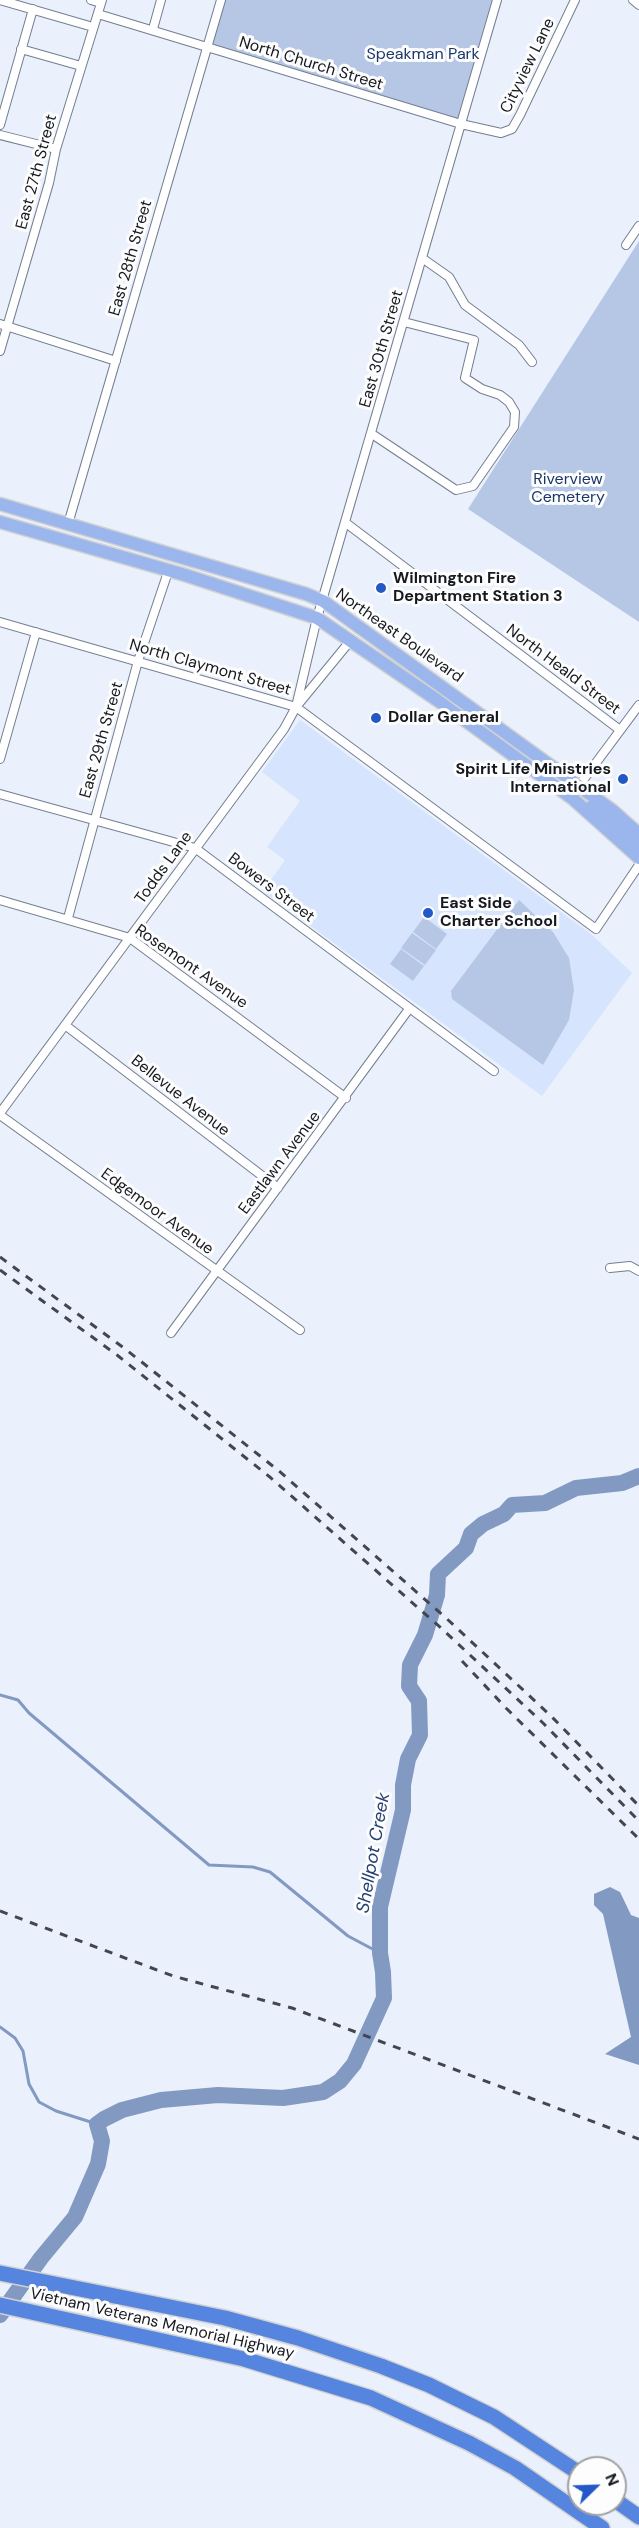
<!DOCTYPE html>
<html>
<head>
<meta charset="utf-8">
<style>
	body { margin:0 }
	#map { position:relative; width:639px; height:2528px; overflow:hidden; background:#eaf0fc; font-family:"DM Sans",sans-serif }
	canvas { display:block }
	.north { position:absolute; left:567px; top:2456px; width:60px; height:60px; box-sizing:border-box; background:#fdfdfd; border:2px solid #a0a2a4; border-radius:50%; rotate:67deg; font-size:16px; font-weight:700; line-height:24px; text-align:center; color:#15191f }
	.north::after { content:''; display:block; margin:auto; width:21px; height:27px; background:#2259c6; clip-path:polygon(50% 0,100% 100%,50% 72%,0 100%) }
</style>
</head>
<body>
<div id="map">
<canvas width="639" height="2528"></canvas>
<div class="north">N</div>
</div>
<script>
const context = document.querySelector('canvas').getContext('2d');
context.lineJoin = 'round';
function fillPath(path, color) {
  context.fillStyle = color;
  context.fill(path, 'evenodd');
}
function poly(rows) {
  const path = new Path2D();
  for (const r of rows) {
    path.moveTo(r[0], r[1]);
    for (let i = 2; i < r.length; i += 2) path.lineTo(r[i], r[i + 1]);
  }
  return path;
}
function trace(path, color, width, dash) {
  context.strokeStyle = color;
  context.lineWidth = width;
  context.lineCap = dash ? 'butt' : 'round';
  context.setLineDash(dash || []);
  context.stroke(path);
}
function write(font, color, halo, rows, align = 'center') {
  context.font = font + ' "DM Sans",sans-serif';
  context.lineWidth = 6;
  context.setLineDash([]);
  context.textBaseline = 'middle';
  context.strokeStyle = halo;
  context.fillStyle = color;
  for (const [text, x, y, turn = 0] of rows) {
    context.save();
    context.translate(x, y);
    context.rotate((+turn || 0) * Math.PI / 180);
    context.textAlign = isNaN(turn) ? turn : align;
    if (halo) context.strokeText(text, 0, 0);
    context.fillText(text, 0, 0);
    context.restore();
  }
}
fillPath(poly([
	[300,720,592,935,632,973,542,1096,263,891,285,860,267,847,300,801,262,772]
]), '#d6e4fe');
fillPath(poly([
	[221,0,497,0,461,124,207,45],
	[639,241,639,622,468,509],
	[519,900,553,932,569,958,574,990,569,1020,543,1065,452,999,451,991],
	[424,917,447,934,436,949,413,932],
	[412,933,436,950,425,965,401,948],
	[401,949,424,966,413,981,390,964]
]), '#b6c7e6');
fillPath(poly([
	[610,1887,620,1892,631,1915,639,1918,639,2065,605,2054,631,2037,603,1914,594,1905,594,1894]
]), '#8299c2');
trace(poly([
	[0,1695,18,1700,29,1713,209,1865,253,1867,270,1872,348,1936,380,1953],
	[0,2027,15,2038,23,2051,29,2084,39,2102,56,2111,97,2124]
]), '#8299c2', 3);
trace(poly([
	[0,2315,41,2258,75,2217,98,2164,102,2141,97,2124,104,2119,122,2110,161,2100,218,2095,283,2098,323,2092,340,2081,354,2064,384,1998,383,1972,380,1953,380,1907,403,1810,403,1785,408,1759,420,1735,419,1701,409,1686,410,1665,425,1635,437,1595,438,1574,466,1548,471,1534,483,1524,504,1514,512,1505,545,1503,576,1488,622,1483,639,1476]
]), '#8299c2', 16);
const street = poly([
	[0,0,93,27],
	[91,0,101,3],
	[633,0,639,5],
	[98,14,461,124,501,133,512,129,520,115,575,0],
	[153,29,161,0],
	[21,49,81,66],
	[0,125,33,9],
	[0,135,56,149],
	[626,245,639,226],
	[422,258,449,277,465,305,519,345,532,362],
	[0,324,116,361],
	[0,351,49,183,56,149,102,0],
	[372,434,456,490,473,486,514,427,515,412,509,402,500,395,482,389,465,378,474,340,404,322],
	[346,523,620,730],
	[68,524,221,0],
	[0,622,296,707,596,929,639,865],
	[296,707,317,618,497,0],
	[0,759,36,632],
	[578,787,639,705],
	[0,794,195,848,494,1071],
	[0,900,130,938,346,1098],
	[68,918,138,661,168,572],
	[65,1025,278,1188],
	[0,1113,284,729,296,707,351,640],
	[0,1115,300,1330],
	[610,1268,630,1266,639,1271],
	[171,1333,409,1009]
]);
const primary = poly([
	[0,504,306,594,323,601,612,810,639,834],
	[0,522,185,575,317,618,437,700,573,799,639,858],
	[591,807,639,845]
]);
const highway = poly([
	[0,2273,225,2318,298,2338,381,2366,429,2385,494,2417,579,2473],
	[0,2305,244,2359,371,2398,469,2443,515,2468,602,2528],
	[615,2500,639,2517]
]);
trace(street, '#747e8f', 10);
trace(primary, '#d0d1d2', 15);
trace(highway, '#d0d1d2', 18);
trace(street, '#fff', 8);
trace(primary, '#9ab6ec', 12);
trace(highway, '#5685e0', 15);
trace(poly([
	[0,1257,124,1348,279,1471,446,1618,551,1716,639,1806],
	[0,1270,117,1355,271,1478,441,1628,543,1723,639,1821],
	[462,1661,506,1708,639,1839],
	[0,1911,173,1976,292,2008,639,2139]
]), '#42474e', 3, [8, 8]);
for (const [x, y, r, color] of [
	[381,588,6,"#2259c6"],
	[376,718,6,"#2259c6"],
	[623,779,6,"#2259c6"],
	[428,913,6,"#2259c6"]
]) {
  const dot = new Path2D();
  dot.arc(x, y, r, 0, 2 * Math.PI);
  context.fillStyle = color;
  context.fill(dot);
  trace(dot, '#fdfdfd', 2);
}
write('16px', '#1b3669', '#fdfdfd', [
	["Speakman Park",423,55],
	["Riverview",568,480],
	["Cemetery",568,498]
]);
write('16px', '#15191f', '#fdfdfd', [
	["North Church Street",311,64,17],
	["Cityview Lane",528,66,-64],
	["East 27th Street",37,172,-75],
	["East 28th Street",131,258,-74],
	["East 30th Street",382,349,-74],
	["Northeast Boulevard",399,636,35],
	["North Claymont Street",210,668,16],
	["North Heald Street",563,670,37],
	["East 29th Street",102,740,-74],
	["Todds Lane",164,868,-54],
	["Bowers Street",271,888,37],
	["Rosemont Avenue",191,967,35],
	["Bellevue Avenue",180,1096,38],
	["Eastlawn Avenue",280,1163,-53],
	["Edgemoor Avenue",157,1212,36],
	["Vietnam Veterans Memorial Highway",162,2324,13]
]);
write('bold 16px', '#15191f', '#fdfdfd', [
	["Wilmington Fire",393,579],
	["Department Station 3",393,597],
	["Dollar General",388,718],
	["Spirit Life Ministries",611,770,"right"],
	["International",611,788,"right"],
	["East Side",440,904],
	["Charter School",440,922]
], 'left');
write('italic 18px', '#254074', '#fdfdfd', [
	["Shellpot Creek",374,1853,-80]
]);
</script>
</body>
</html>
